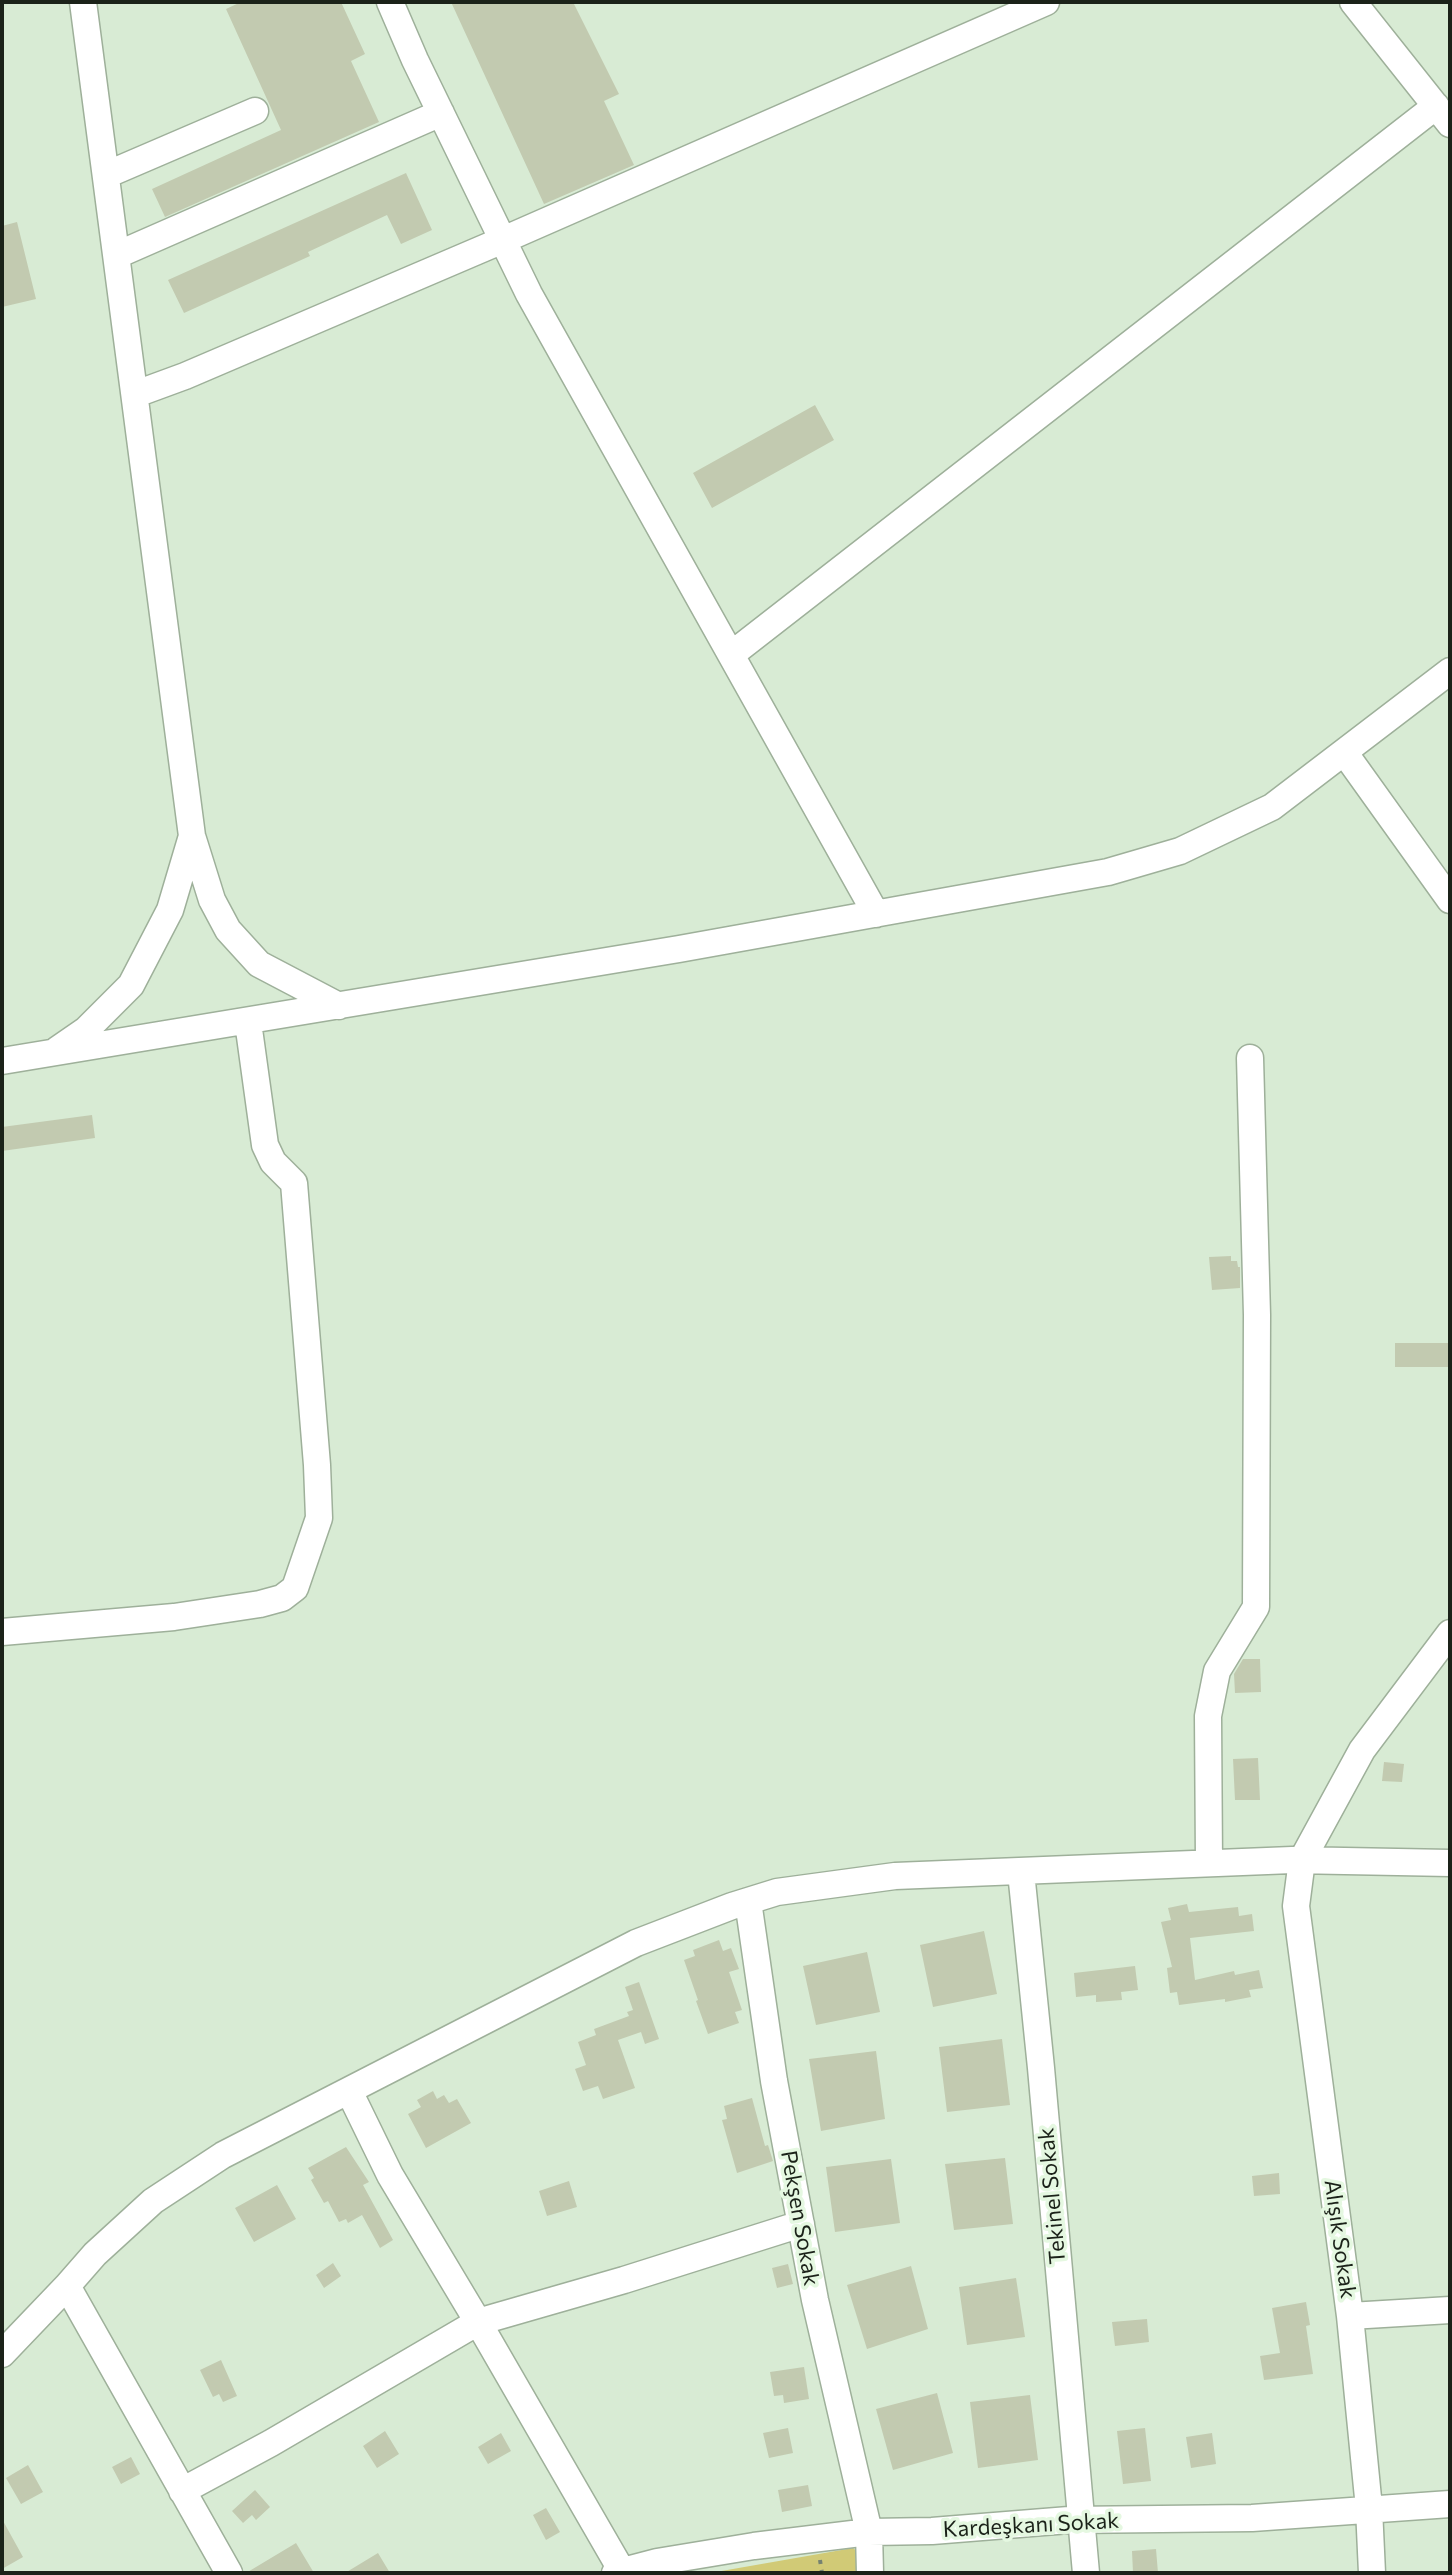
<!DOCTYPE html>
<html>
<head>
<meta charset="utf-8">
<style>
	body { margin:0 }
	#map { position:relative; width:1452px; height:2575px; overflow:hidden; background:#d8ebd4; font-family:Commissioner,sans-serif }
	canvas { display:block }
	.frame { position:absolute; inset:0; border:4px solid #1b2219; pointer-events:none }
</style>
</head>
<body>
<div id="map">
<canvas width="1452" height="2575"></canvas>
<div class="frame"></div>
</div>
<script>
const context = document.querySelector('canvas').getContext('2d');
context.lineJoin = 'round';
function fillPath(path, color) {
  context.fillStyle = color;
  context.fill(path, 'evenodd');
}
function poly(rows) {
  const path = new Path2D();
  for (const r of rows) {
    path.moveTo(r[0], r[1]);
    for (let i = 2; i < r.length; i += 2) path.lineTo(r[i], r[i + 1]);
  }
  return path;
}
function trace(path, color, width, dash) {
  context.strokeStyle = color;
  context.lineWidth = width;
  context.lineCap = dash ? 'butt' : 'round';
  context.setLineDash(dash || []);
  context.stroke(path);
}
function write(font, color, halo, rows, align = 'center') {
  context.font = font + ' Commissioner,sans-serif';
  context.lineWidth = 7;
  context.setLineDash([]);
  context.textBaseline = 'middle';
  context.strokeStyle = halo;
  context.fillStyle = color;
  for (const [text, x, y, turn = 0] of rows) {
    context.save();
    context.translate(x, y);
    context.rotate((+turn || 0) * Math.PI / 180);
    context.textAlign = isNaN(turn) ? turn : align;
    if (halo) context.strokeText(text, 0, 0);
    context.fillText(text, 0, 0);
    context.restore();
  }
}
fillPath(poly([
	[853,2548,859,2553,860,2573,710,2573]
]), '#d1ca76');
fillPath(poly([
	[241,2,341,2,365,54,351,61,379,122,165,217,152,189,281,130,226,9],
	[451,2,573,2,619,94,604,101,634,165,544,204],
	[406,173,432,230,401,244,387,215,308,252,310,256,184,313,168,280],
	[17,222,36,299,2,307,2,226],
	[815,405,834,440,712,508,693,473],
	[92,1115,95,1138,2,1151,2,1127],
	[1231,1256,1231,1261,1237,1261,1238,1267,1240,1267,1240,1288,1212,1290,1209,1257],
	[1395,1343,1450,1343,1450,1367,1395,1367],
	[1243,1659,1260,1659,1261,1692,1235,1693,1234,1674],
	[1258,1758,1260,1800,1235,1800,1233,1759],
	[1384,1762,1404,1764,1402,1782,1382,1781],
	[1187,1904,1189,1912,1238,1907,1239,1916,1252,1914,1254,1931,1190,1938,1195,1980,1234,1971,1235,1975,1259,1970,1263,1988,1249,1990,1251,1997,1225,2002,1225,1999,1179,2005,1177,1992,1170,1993,1167,1968,1172,1967,1161,1922,1171,1920,1168,1908],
	[984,1931,997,1994,933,2007,920,1945],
	[719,1940,723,1951,731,1948,739,1969,729,1972,742,2010,735,2012,739,2023,708,2034,696,2001,698,2000,684,1960,695,1956,693,1950],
	[867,1952,880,2012,816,2025,803,1966],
	[1135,1966,1138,1990,1121,1992,1122,2000,1096,2002,1096,1995,1076,1997,1074,1973],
	[639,1982,659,2039,645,2044,641,2032,618,2040,635,2088,603,2099,598,2086,583,2091,575,2069,586,2065,578,2042,596,2035,594,2029,629,2016,627,2012,633,2010,625,1987],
	[1002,2039,1010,2105,947,2112,939,2047],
	[876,2051,885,2119,821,2131,809,2059],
	[433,2091,437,2099,444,2095,449,2103,457,2099,471,2123,426,2148,408,2114,421,2107,417,2100],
	[752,2098,765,2146,768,2145,773,2161,737,2173,722,2120,727,2119,724,2106],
	[346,2147,369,2182,363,2185,393,2240,380,2248,362,2215,348,2223,346,2219,339,2222,328,2201,324,2203,311,2180,314,2178,308,2168],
	[1005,2158,1013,2224,954,2230,945,2164],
	[891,2159,900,2223,835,2232,826,2167],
	[1279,2173,1280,2194,1254,2196,1252,2176],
	[569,2181,577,2207,547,2216,539,2191],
	[277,2185,296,2219,254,2242,235,2208],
	[333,2263,341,2276,324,2288,316,2275],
	[788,2264,793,2284,777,2288,772,2268],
	[911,2266,928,2329,867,2349,847,2285],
	[1016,2278,1025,2337,967,2345,959,2287],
	[1306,2302,1310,2325,1306,2326,1313,2374,1264,2380,1260,2356,1280,2353,1272,2308],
	[1147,2319,1149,2342,1115,2346,1112,2322],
	[221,2360,237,2396,223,2402,219,2394,213,2397,200,2370],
	[804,2367,809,2399,784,2403,783,2395,774,2396,770,2372],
	[937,2393,953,2453,893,2470,876,2409],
	[1030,2395,1038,2460,978,2468,970,2402],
	[788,2428,793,2453,769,2458,763,2433],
	[1145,2428,1151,2481,1123,2484,1117,2431],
	[385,2431,399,2454,377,2468,363,2446],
	[501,2433,511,2451,488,2464,478,2447],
	[1212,2433,1216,2464,1191,2468,1186,2437],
	[131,2457,140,2474,121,2484,112,2467],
	[28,2465,43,2492,21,2504,6,2478],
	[808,2485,812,2506,782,2512,778,2490],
	[255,2490,270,2507,256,2520,252,2515,243,2523,232,2511],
	[546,2508,560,2532,546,2540,533,2515],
	[2,2519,23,2557,2,2569],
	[296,2543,314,2573,246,2573],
	[1156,2549,1158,2573,1133,2573,1132,2551],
	[378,2553,390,2573,345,2573]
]), '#c2cab0');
const minor = poly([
	[83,2,192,836,212,900,228,930,259,964,339,1006],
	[390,2,415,60,529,294,876,914],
	[1353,2,1450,124],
	[106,175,255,111],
	[117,255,441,113],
	[136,394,185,376,503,240,1046,2],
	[732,654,1436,106],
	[1344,752,1450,900],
	[57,1050,86,1030,131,985,170,910,192,836],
	[2,1061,679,949,1108,872,1180,851,1272,807,1450,671],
	[2,1632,174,1617,260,1604,282,1598,295,1588,319,1518,317,1465,294,1183,273,1162,265,1145,248,1022],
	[1209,1863,1208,1716,1217,1671,1256,1607,1257,1315,1250,1058],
	[1021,1872,1041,2068,1086,2573],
	[748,1901,774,2081,815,2300,869,2532,870,2573],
	[1350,2316,1450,2310],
	[2,2354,67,2286],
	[182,2491,271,2443,478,2322,390,2175,349,2091],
	[229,2573,67,2286,95,2254,153,2201,223,2155,636,1943,732,1906,777,1892,895,1876,1292,1860,1450,1863],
	[615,2573,657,2562,754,2546,869,2532,932,2531,1069,2520,1252,2518,1450,2504],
	[623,2573,478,2322,624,2280,801,2224],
	[1372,2573,1369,2508,1350,2316,1296,1906,1302,1860,1362,1750,1450,1633]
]);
trace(minor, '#9eb09a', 29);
trace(poly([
	[820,2560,822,2573]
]), '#758272', 4, [4, 6]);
trace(minor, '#fff', 26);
write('22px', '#1b2219', '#e5f8e1', [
	["Tekinel Sokak",1052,2196,-95],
	["Pekşen Sokak",800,2218,80],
	["Alışık Sokak",1340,2239,82],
	["Kardeşkanı Sokak",1031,2525,-3]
]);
</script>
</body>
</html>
